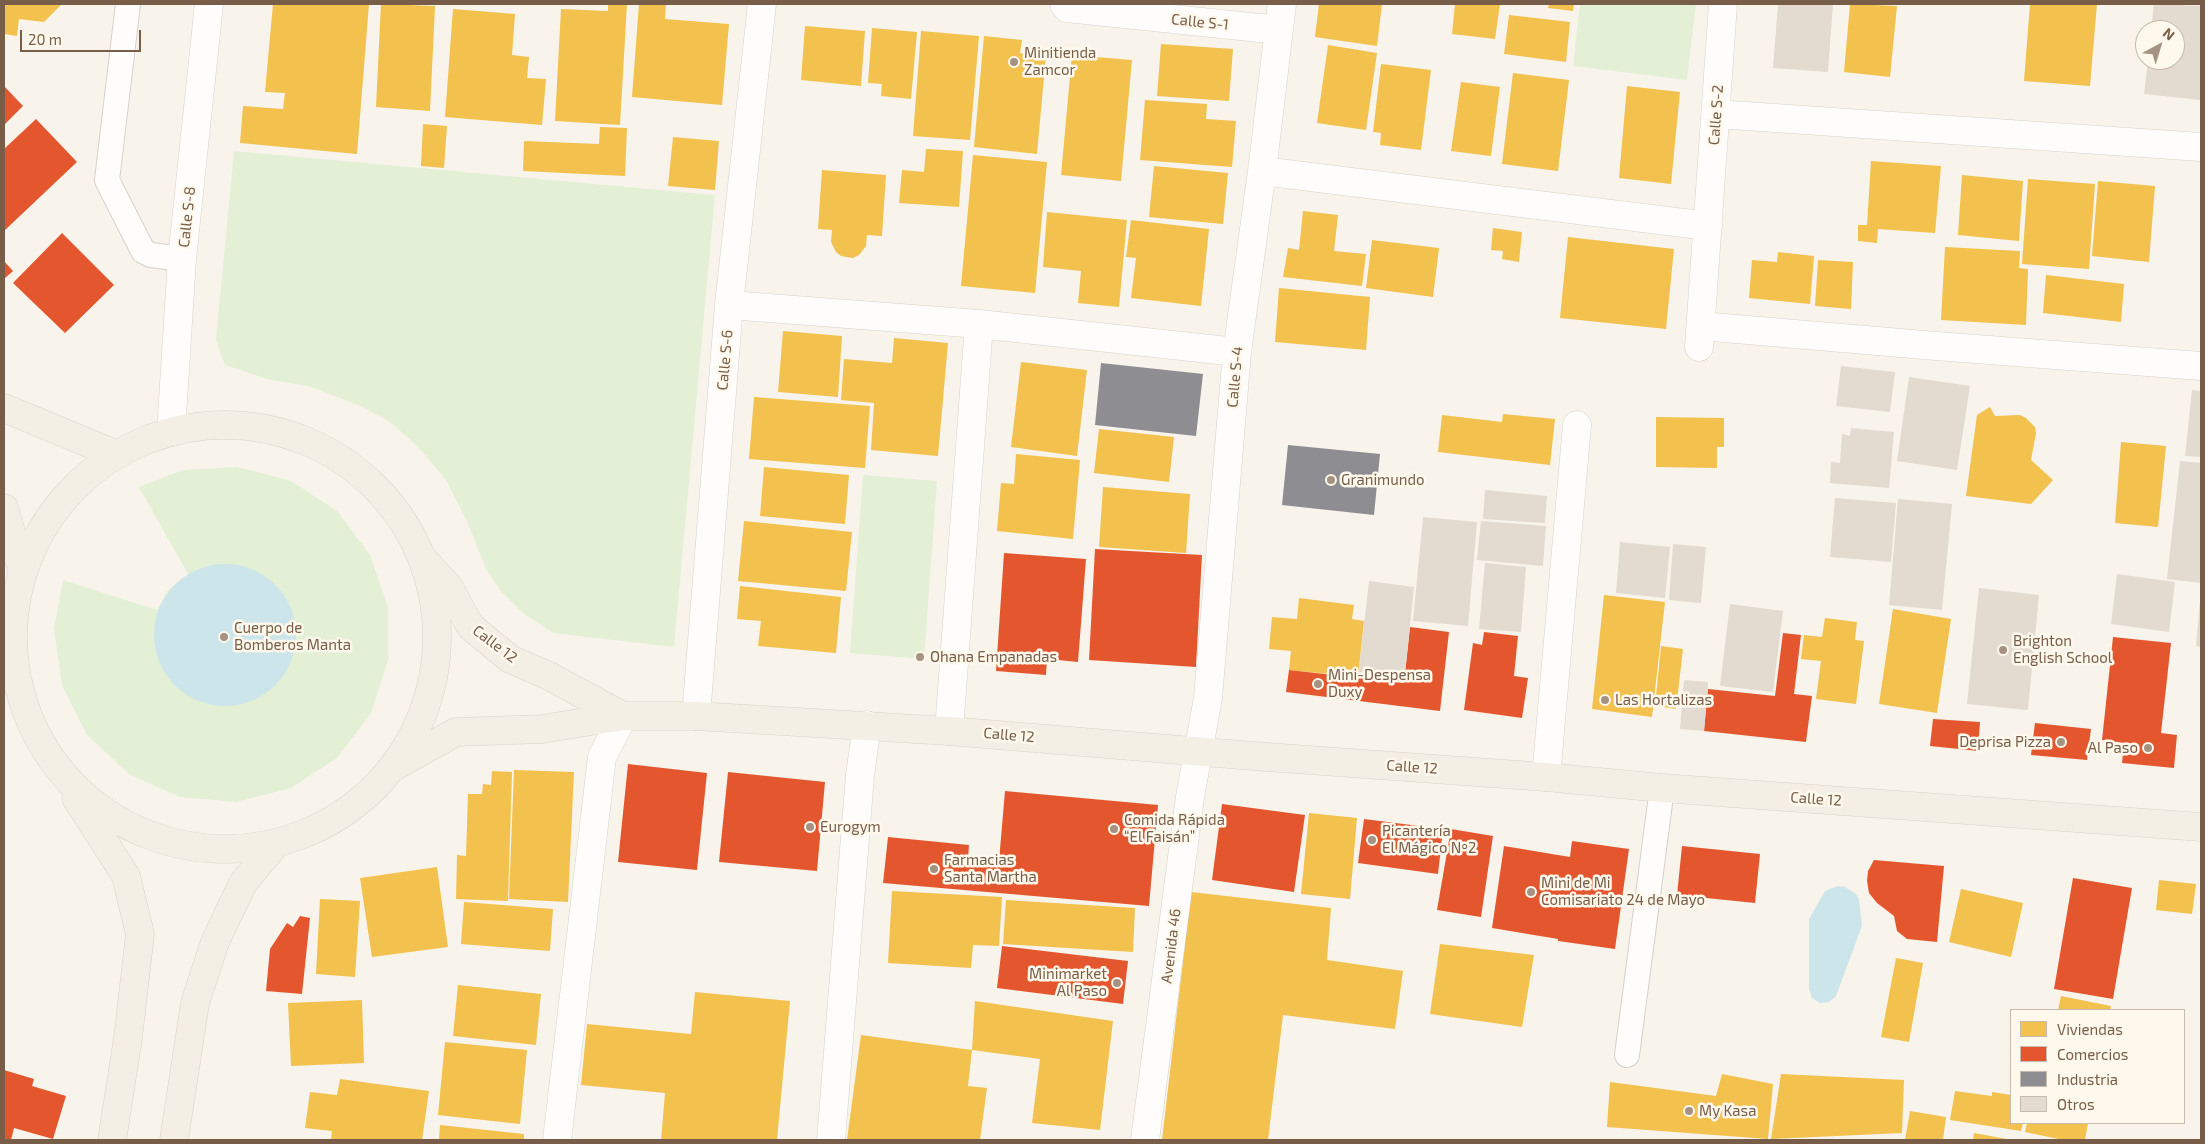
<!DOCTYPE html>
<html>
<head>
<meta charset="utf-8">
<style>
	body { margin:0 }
	#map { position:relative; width:2205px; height:1144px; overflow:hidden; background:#f8f4eb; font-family:"Exo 2",sans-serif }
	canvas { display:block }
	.frame { position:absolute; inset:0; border:5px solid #785d49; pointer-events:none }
	.legend { position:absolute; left:2010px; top:1009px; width:175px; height:115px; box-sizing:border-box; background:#fff9ed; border:1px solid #c9bbab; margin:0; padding:6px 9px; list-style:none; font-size:15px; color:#785d49 }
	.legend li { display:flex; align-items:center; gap:10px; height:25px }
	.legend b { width:25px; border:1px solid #c9bbab }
	.north { position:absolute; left:2135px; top:20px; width:50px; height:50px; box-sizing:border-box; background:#fff9ed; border:1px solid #c9bbab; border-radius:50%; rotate:39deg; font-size:14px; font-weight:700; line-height:20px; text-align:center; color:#785d49 }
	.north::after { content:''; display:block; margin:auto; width:18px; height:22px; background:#a59282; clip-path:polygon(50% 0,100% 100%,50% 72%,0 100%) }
	.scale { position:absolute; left:20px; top:30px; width:121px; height:22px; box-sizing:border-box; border:2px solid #785d49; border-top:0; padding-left:6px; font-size:15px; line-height:18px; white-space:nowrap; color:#785d49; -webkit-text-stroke:4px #fff9ed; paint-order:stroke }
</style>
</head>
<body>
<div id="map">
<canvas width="2205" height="1144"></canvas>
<div class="frame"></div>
<ul class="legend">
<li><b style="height:14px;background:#f2c14e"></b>Viviendas</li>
<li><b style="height:14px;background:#e4572e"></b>Comercios</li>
<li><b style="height:14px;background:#8d8d92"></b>Industria</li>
<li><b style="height:14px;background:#e3dad0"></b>Otros</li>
</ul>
<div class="north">N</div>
<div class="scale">20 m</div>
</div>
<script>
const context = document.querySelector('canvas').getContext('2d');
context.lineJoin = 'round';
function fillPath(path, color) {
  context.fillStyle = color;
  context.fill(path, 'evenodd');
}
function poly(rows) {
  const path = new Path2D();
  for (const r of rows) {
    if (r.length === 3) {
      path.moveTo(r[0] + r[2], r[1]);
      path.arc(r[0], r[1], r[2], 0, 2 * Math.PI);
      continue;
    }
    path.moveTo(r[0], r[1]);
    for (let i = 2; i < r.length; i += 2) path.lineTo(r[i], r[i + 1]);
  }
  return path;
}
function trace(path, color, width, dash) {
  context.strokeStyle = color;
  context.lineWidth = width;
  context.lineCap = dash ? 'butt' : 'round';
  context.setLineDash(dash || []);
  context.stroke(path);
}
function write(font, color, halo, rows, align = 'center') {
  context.font = font + ' "Exo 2",sans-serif';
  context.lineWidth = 5;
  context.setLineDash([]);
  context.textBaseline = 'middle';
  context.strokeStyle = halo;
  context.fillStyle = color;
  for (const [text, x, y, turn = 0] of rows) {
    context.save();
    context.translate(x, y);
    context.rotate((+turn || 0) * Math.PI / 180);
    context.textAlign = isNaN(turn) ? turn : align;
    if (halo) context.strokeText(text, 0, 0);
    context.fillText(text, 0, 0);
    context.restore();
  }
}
fillPath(poly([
	[1580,4,1696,4,1687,80,1573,66],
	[234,151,715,195,674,647,553,633,524,614,500,590,486,569,467,521,446,480,418,447,389,421,358,405,312,387,267,379,225,365,216,340],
	[238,467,291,481,337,511,370,555,388,607,388,661,371,713,337,758,291,788,236,802,180,797,129,774,87,735,62,685,54,629,63,580,157,610,168,590,188,574,139,487,183,470],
	[863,475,937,481,924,659,850,653]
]), '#e3f0d5');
fillPath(poly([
	[225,635,71],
	[1838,886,1845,887,1856,894,1859,900,1862,926,1836,996,1829,1002,1820,1003,1812,998,1809,989,1809,919,1825,891]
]), '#cce5ea');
fillPath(poly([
	[4,4,62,4,44,22,19,19,17,36,4,34],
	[273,4,369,4,357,154,240,143,243,106,283,109,285,93,265,92],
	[381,4,435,6,430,111,376,107],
	[608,4,627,4,620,125,555,121,561,9,608,11],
	[639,4,666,4,665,19,729,24,722,105,632,97],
	[1319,4,1382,4,1377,46,1315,37],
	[1455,4,1500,4,1495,39,1452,34],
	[1549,4,1574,4,1573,11,1548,8],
	[1850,4,1897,6,1890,77,1844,72],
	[2030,4,2097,4,2090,86,2024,81],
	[453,9,515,14,512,55,529,57,527,78,546,79,542,125,445,117],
	[1509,15,1570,22,1566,62,1504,54],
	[805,26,865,31,861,86,801,80],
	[872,28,917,32,911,99,881,96,882,84,868,83],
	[921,31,979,36,970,140,913,136],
	[984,36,1022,40,1020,53,1046,55,1037,154,974,147],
	[1161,44,1233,49,1229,101,1157,96],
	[1328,45,1377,53,1366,130,1317,123],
	[1072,55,1132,60,1121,181,1061,175],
	[1381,64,1431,70,1421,150,1380,145,1381,133,1373,132],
	[1513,73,1569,80,1558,171,1502,164],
	[1461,82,1500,87,1491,156,1451,151],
	[1627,86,1680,92,1671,184,1619,178],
	[1145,100,1207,104,1206,119,1236,121,1232,167,1140,160],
	[423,124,447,126,444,168,421,166],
	[600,127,627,128,625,176,523,171,524,141,599,144],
	[673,137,719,141,715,190,668,186],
	[926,149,963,151,959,207,899,203,902,170,924,172],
	[973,155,1047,162,1035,293,961,286],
	[1871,161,1941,166,1935,233,1878,229,1877,243,1858,241,1858,225,1867,225],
	[1154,166,1228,173,1223,224,1149,217],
	[822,170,886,175,882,236,867,235,866,246,859,255,853,258,841,256,836,252,831,242,832,230,818,229],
	[1962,175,2023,181,2019,241,1958,235],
	[2028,179,2095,184,2089,269,2022,264],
	[2098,181,2155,186,2149,262,2092,256],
	[1303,211,1338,215,1334,251,1366,254,1362,286,1283,277,1288,248,1299,250],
	[1047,212,1127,220,1119,307,1078,303,1081,271,1043,267],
	[1131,220,1209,229,1201,306,1131,298,1136,258,1126,257],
	[1493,228,1522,232,1519,262,1502,259,1503,251,1491,250],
	[1568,237,1674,249,1666,329,1560,318],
	[1372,240,1439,248,1433,297,1366,288],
	[1945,247,2020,251,2019,268,2028,269,2026,325,1941,320],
	[1778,252,1814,256,1810,304,1749,298,1752,260,1777,262],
	[1818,260,1853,262,1851,309,1815,306],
	[2046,275,2124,284,2121,322,2043,313],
	[1279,288,1370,297,1366,350,1275,342],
	[783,331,842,336,838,397,778,392],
	[894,338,948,343,938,456,871,450,874,403,841,400,844,359,892,363],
	[1021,362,1087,370,1077,456,1011,447],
	[754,397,870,406,865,468,749,459],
	[1990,407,1995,416,2020,415,2026,418,2035,427,2036,433,2031,460,2053,480,2031,504,1966,496,1977,415],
	[1503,414,1555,419,1550,465,1438,452,1442,415,1502,422],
	[1656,417,1724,418,1724,447,1717,447,1717,468,1656,467],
	[1099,429,1174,437,1169,482,1094,473],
	[2121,442,2166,446,2158,527,2115,523],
	[1016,454,1080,460,1073,539,997,531,1001,483,1014,484],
	[764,467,849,475,845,524,760,516],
	[1103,487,1190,494,1186,553,1099,547],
	[744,521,852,532,846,591,738,581],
	[740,586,841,597,836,653,758,646,761,621,737,619],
	[1604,595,1665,602,1652,717,1592,709],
	[1299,598,1354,605,1352,619,1364,621,1358,677,1289,670,1291,651,1269,649,1272,617,1297,619],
	[1893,609,1951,619,1937,713,1879,704],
	[1825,618,1857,622,1855,640,1864,641,1856,704,1816,699,1821,661,1801,659,1804,635,1822,637],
	[1661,646,1683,649,1676,709,1655,706],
	[514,770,574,772,568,902,509,899],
	[492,771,512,772,508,901,456,899,457,855,466,856,468,794,482,794,483,784,491,785],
	[1309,813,1357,818,1350,899,1301,894],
	[437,867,448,947,372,957,360,878],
	[2159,880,2196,884,2192,914,2156,910],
	[1961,889,2023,903,2011,957,1949,942],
	[892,891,1002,897,999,946,973,945,971,968,888,963],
	[1191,892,1331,908,1327,960,1403,971,1395,1029,1283,1015,1268,1140,1162,1140],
	[320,899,360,901,355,977,316,974],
	[1006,900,1135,908,1133,952,1003,944],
	[464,902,553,909,550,951,461,944],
	[1440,944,1534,955,1522,1027,1430,1014],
	[1896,958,1923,963,1909,1042,1881,1037],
	[458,985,541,994,536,1045,453,1036],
	[695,992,790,1001,777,1140,661,1140,665,1093,581,1085,587,1024,691,1034],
	[2061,996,2111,1006,2110,1010,2058,1010],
	[362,1000,364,1063,291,1066,288,1003],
	[975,1001,1113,1021,1100,1130,1032,1123,1040,1059,972,1050],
	[861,1035,972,1050,968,1086,987,1088,980,1140,847,1140],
	[445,1042,527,1050,520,1124,438,1115],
	[1722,1074,1773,1084,1768,1139,1607,1127,1610,1082,1716,1096],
	[1781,1074,1904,1080,1902,1133,1771,1139],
	[340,1079,429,1091,422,1140,331,1140,332,1131,305,1128,310,1092,337,1095],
	[1955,1091,1992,1096,1992,1092,2011,1095,2011,1123,2023,1123,2021,1131,1950,1120],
	[1910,1111,1946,1117,1943,1140,1905,1140],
	[2027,1123,2088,1123,2085,1140,2063,1140,2025,1132],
	[440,1125,524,1134,524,1140,439,1140],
	[1974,1133,2007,1139,2007,1140,1973,1140]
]), '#f2c14e');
fillPath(poly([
	[4,86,23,106,4,125],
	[36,119,77,162,4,231,4,149],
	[62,233,114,285,65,333,13,283],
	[4,261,13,271,4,279],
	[1095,549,1202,555,1196,667,1089,660],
	[1004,553,1086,559,1078,662,1047,659,1046,675,996,671],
	[1410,627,1449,632,1440,711,1286,692,1289,670,1404,683],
	[1484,632,1518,636,1514,676,1528,678,1522,718,1464,710,1473,643,1482,645],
	[1783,633,1801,635,1794,694,1812,696,1806,742,1704,731,1708,689,1775,696],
	[2113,637,2171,643,2161,733,2177,735,2174,768,2122,763,2124,743,2102,740],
	[1933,719,1980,722,1978,751,1930,746],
	[2035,723,2091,729,2087,760,2031,755],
	[628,764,707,773,697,870,618,862],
	[728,772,825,782,817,871,719,862],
	[1005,791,1158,805,1149,906,883,883,888,837,969,845,968,859,999,861],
	[1222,804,1305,815,1294,892,1212,880],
	[1364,819,1443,829,1438,874,1358,863],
	[1451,829,1493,836,1481,917,1437,910],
	[1572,841,1629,849,1615,949,1558,941,1558,939,1492,928,1504,846,1570,857],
	[1682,846,1760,854,1755,903,1677,895],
	[1874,860,1944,866,1937,942,1907,939,1897,931,1894,916,1877,903,1869,893,1867,881,1868,871],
	[2073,878,2132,888,2113,999,2054,989],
	[300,916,310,918,302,994,266,991,270,949,287,923,293,927],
	[1002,946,1128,961,1123,1004,997,988],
	[4,1070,34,1079,32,1086,66,1096,53,1139,14,1128,11,1140,4,1140]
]), '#e4572e');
fillPath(poly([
	[1101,363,1203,374,1196,436,1095,425],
	[1288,445,1380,454,1374,515,1282,505]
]), '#8d8d92');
fillPath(poly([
	[1778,4,1833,4,1828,72,1773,68],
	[2154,4,2201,6,2201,100,2144,94,2148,60,2175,60,2175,30,2151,30],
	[1841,366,1895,372,1890,412,1836,406],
	[1909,377,1970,386,1957,470,1897,461],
	[2192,390,2201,391,2201,457,2185,456],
	[1851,428,1894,432,1889,488,1830,483,1831,462,1840,463,1842,434,1850,436],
	[2180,461,2201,463,2201,583,2167,579],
	[1485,490,1547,496,1545,523,1483,519],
	[1835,498,1896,503,1891,562,1830,557],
	[1898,499,1952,504,1942,610,1889,605],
	[1423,517,1477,522,1468,626,1413,621],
	[1481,521,1546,526,1543,566,1477,560],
	[1620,542,1670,547,1665,598,1616,593],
	[1673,544,1706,547,1701,603,1669,600],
	[1485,563,1526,567,1521,632,1479,629],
	[2117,574,2175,582,2169,632,2111,624],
	[1369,581,1414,587,1404,683,1358,677],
	[1979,588,2039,595,2028,710,1967,704],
	[2200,601,2201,601,2201,647,2196,646],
	[1730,604,1783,611,1773,692,1720,686],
	[1684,680,1708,682,1704,731,1680,729]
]), '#e3dad0');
const lane = poly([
	[128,4,107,180,143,251,151,255,182,259],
	[1627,1055,1662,788]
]);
const street = poly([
	[1064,4,1067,8,1279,30],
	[1716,114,2201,147],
	[1262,171,1708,226],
	[729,305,979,324,1237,352],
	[1701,326,1936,346,2201,366],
	[1699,347,1723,4],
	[696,716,729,305,762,4],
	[949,731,979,324],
	[1546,777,1577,425],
	[557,1140,602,757,623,716],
	[831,1140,860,775,867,725],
	[1145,1140,1190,797,1208,698,1237,352,1262,171,1282,4]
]);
const secondary = poly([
	[171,432,182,259,209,4]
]);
const primary = poly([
	[4,408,115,454],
	[225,637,212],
	[4,508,22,570],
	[425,561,449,587,470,626,510,659,549,676,623,716],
	[395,766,456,732,542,729,623,716,696,716,949,731,1253,756,1546,777,1662,788,2201,827],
	[76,798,126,876,140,934,128,1038,112,1140],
	[174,1140,195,1003,215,942,243,883,275,845]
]);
trace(lane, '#d7d1c9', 26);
trace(street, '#d7d1c9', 29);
trace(secondary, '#d8d1c9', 29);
trace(primary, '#dad1c9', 29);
trace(lane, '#fefdfc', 24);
trace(street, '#fefdfc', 28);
trace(secondary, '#fefdfc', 28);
trace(primary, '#f3efe5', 28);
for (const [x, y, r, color] of [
	[1014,62,5,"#a59282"],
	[1331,480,5,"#a59282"],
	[224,637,5,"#a59282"],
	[2003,650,5,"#a59282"],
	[920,657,5,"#a59282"],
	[1318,684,5,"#a59282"],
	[1605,700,5,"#a59282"],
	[2061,742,5,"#a59282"],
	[2148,748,5,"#a59282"],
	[810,827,5,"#a59282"],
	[1114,829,5,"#a59282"],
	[1372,840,5,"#a59282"],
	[934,869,5,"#a59282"],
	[1531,892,5,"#a59282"],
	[1117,983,5,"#a59282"],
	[1689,1111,5,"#a59282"]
]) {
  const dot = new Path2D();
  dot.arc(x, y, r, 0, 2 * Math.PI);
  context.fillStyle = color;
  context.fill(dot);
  trace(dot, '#fff9ed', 2);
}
write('15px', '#785d49', '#fff9ed', [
	["Calle S-1",1200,22,6],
	["Calle S-2",1716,115,-86],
	["Calle S-8",187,217,-84],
	["Calle S-6",725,360,-85],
	["Calle S-4",1235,377,-85],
	["Calle 12",495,644,37],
	["Calle 12",1009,735,5],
	["Calle 12",1412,767,4],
	["Calle 12",1816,799,4],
	["Avenida 46",1171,946,-83]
]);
write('15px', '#785d49', '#fff9ed', [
	["Minitienda",1024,53],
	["Zamcor",1024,70],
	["Granimundo",1341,480],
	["Cuerpo de",234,628],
	["Bomberos Manta",234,645],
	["Brighton",2013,641],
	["English School",2013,658],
	["Ohana Empanadas",930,657],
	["Mini-Despensa",1328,675],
	["Duxy",1328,692],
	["Las Hortalizas",1615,700],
	["Deprisa Pizza",2051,742,"right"],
	["Al Paso",2138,748,"right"],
	["Comida Rápida",1124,820],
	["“El Faisán”",1124,837],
	["Eurogym",820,827],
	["Picantería",1382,831],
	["El Mágico Nº2",1382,848],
	["Farmacias",944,860],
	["Santa Martha",944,877],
	["Mini de Mi",1541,883],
	["Comisariato 24 de Mayo",1541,900],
	["Minimarket",1107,974,"right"],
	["Al Paso",1107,991,"right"],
	["My Kasa",1699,1111]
], 'left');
</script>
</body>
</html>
